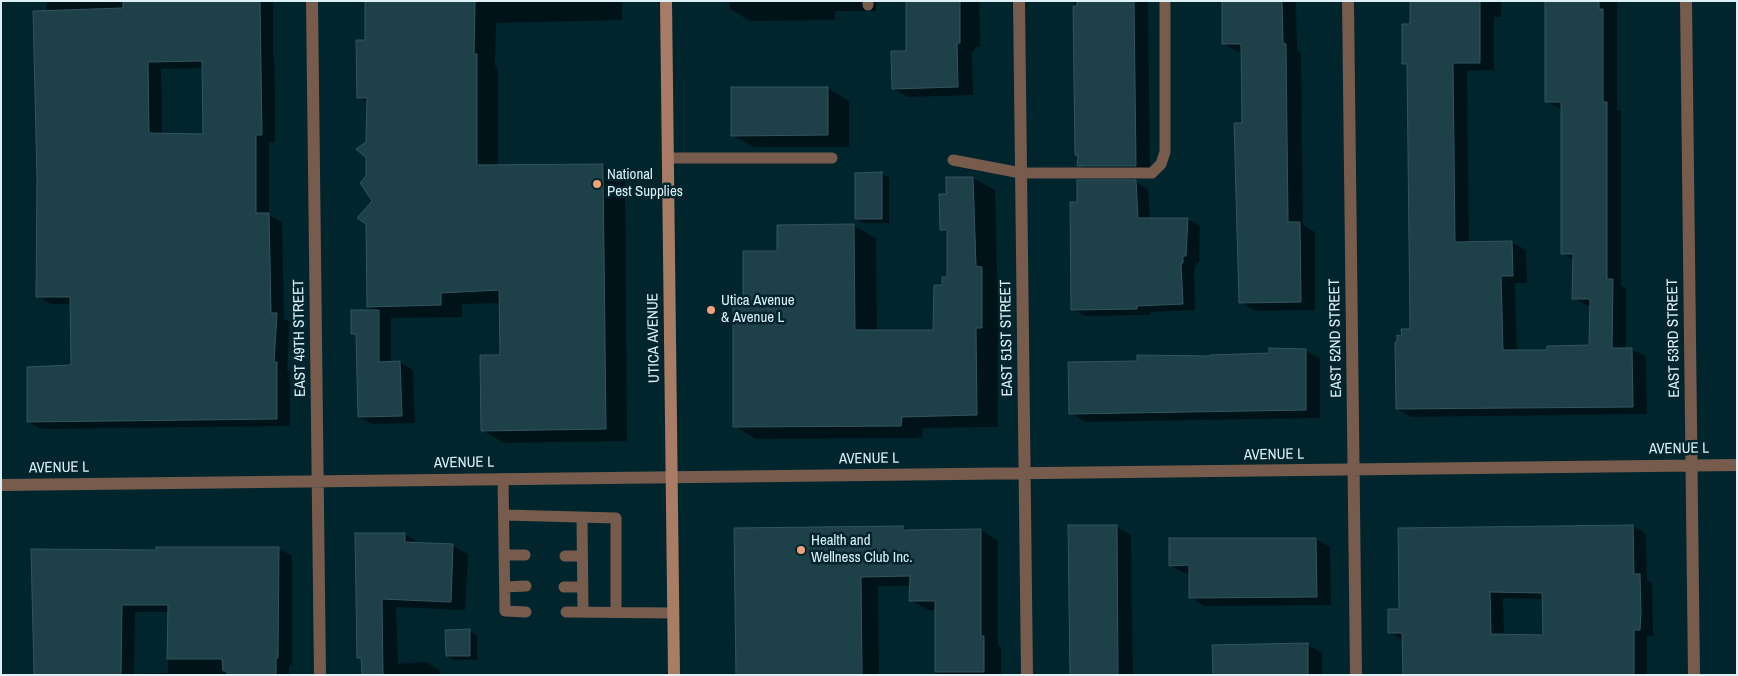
<!DOCTYPE html>
<html>
<head>
<meta charset="utf-8">
<style>
	body { margin:0 }
	#map { position:relative; width:1738px; height:676px; overflow:hidden; background:#00252d; font-family:"Archivo Narrow",sans-serif }
	canvas { display:block }
	.frame { position:absolute; inset:0; border:2px solid #ddf0f5; pointer-events:none }
</style>
</head>
<body>
<div id="map">
<canvas width="1738" height="676"></canvas>
<div class="frame"></div>
</div>
<script>
const context = document.querySelector('canvas').getContext('2d');
context.lineJoin = 'round';
function fillPath(path, color) {
  context.fillStyle = color;
  context.fill(path, 'evenodd');
}
function poly(rows) {
  const path = new Path2D();
  for (const r of rows) {
    path.moveTo(r[0], r[1]);
    for (let i = 2; i < r.length; i += 2) path.lineTo(r[i], r[i + 1]);
  }
  return path;
}
function trace(path, color, width, dash) {
  context.strokeStyle = color;
  context.lineWidth = width;
  context.lineCap = dash ? 'butt' : 'round';
  context.setLineDash(dash || []);
  context.stroke(path);
}
function write(font, color, halo, rows, align = 'center') {
  context.font = font + ' "Archivo Narrow",sans-serif';
  context.lineWidth = 5;
  context.setLineDash([]);
  context.textBaseline = 'middle';
  context.strokeStyle = halo;
  context.fillStyle = color;
  for (const [text, x, y, turn = 0] of rows) {
    context.save();
    context.translate(x, y);
    context.rotate((+turn || 0) * Math.PI / 180);
    context.textAlign = isNaN(turn) ? turn : align;
    if (halo) context.strokeText(text, 0, 0);
    context.fillText(text, 0, 0);
    context.restore();
  }
}
fillPath(poly([
	[47,1,273,1,273,54,274,55,275,94,275,142,269,142,269,215,282,222,284,319,290,322,287,370,290,371,290,426,41,429,28,422,72,366,71,304,51,304,37,296],
	[203,68,205,135,162,134,161,69],
	[366,1,622,1,622,20,496,23,495,66,498,68,498,166,603,165,625,177,627,441,504,443,482,430,501,356,500,303,462,304,462,317,391,318,391,362,400,362,413,370,415,423,372,424,359,417,357,336,352,334,377,311,368,306,374,201,368,177,368,103,358,97,366,41],
	[730,1,876,1,876,11,835,11,835,20,750,21,730,9],
	[907,1,979,1,980,47,975,47,975,51,972,51,973,95,908,97,893,88,908,52],
	[1074,1,1148,1,1150,173,1093,173,1079,165,1079,155,1077,154],
	[1223,1,1296,1,1297,51,1301,53,1303,225,1315,232,1315,310,1255,311,1240,302,1243,125,1242,52,1238,52,1223,43],
	[1412,1,1501,1,1501,17,1494,17,1494,70,1467,71,1469,243,1512,242,1526,250,1527,283,1515,283,1517,351,1548,351,1590,346,1591,306,1588,306,1573,298,1574,260,1562,253,1562,110,1546,101,1546,1,1617,1,1617,110,1621,111,1621,286,1626,289,1626,349,1632,349,1646,357,1647,414,1411,417,1397,409,1403,337,1411,330,1409,66,1404,63,1412,25],
	[828,88,849,101,849,147,753,147,732,135],
	[882,174,889,178,889,223,864,223,856,219],
	[973,178,995,190,997,277,1003,280,1004,340,998,340,998,427,923,428,922,438,756,439,734,426,744,301,779,252,778,226,854,226,876,238,877,331,935,331,943,286,948,279,948,233,942,229,948,196],
	[1136,182,1148,189,1150,219,1188,219,1200,226,1199,263,1196,262,1195,270,1194,270,1195,310,1150,312,1150,315,1085,316,1072,309,1078,203],
	[1305,350,1320,359,1320,418,1086,422,1071,413,1139,363],
	[1633,526,1646,534,1647,580,1652,583,1653,636,1647,636,1647,675,1404,675,1403,640,1390,633,1400,610,1399,529],
	[1503,598,1544,599,1544,636,1504,635],
	[903,527,909,531,981,530,998,541,998,646,1001,647,1001,675,936,675,936,610,928,610,910,600,911,586,878,586,879,675,738,675],
	[1116,527,1131,535,1133,675,1071,675],
	[405,534,420,544,453,546,468,554,465,610,396,607,398,664,426,662,440,671,440,675,363,675,362,660,358,657],
	[1171,539,1316,539,1330,547,1331,605,1204,606,1190,597,1190,573,1184,573,1170,565],
	[278,548,292,556,292,665,289,665,289,675,35,675,35,661,34,660,32,551,157,551],
	[135,612,169,612,168,673,134,674],
	[469,631,477,635,477,660,454,660,447,656],
	[1308,645,1322,653,1322,675,1214,675,1213,646]
]), '#0007');
const building = poly([
	[123,1,260,1,262,135,256,135,256,213,269,213,271,313,277,313,274,362,277,362,277,419,27,422,27,367,71,365,70,297,36,297,37,179,33,11,123,8,123,1],
	[202,61,203,134,149,133,148,62,202,61],
	[365,1,475,1,474,54,477,54,477,165,603,164,606,429,481,431,480,355,500,355,499,290,441,293,441,305,367,307,366,224,357,218,372,201,360,183,366,176,366,158,356,149,366,142,367,98,357,98,356,40,365,40,365,1],
	[906,1,960,1,960,43,957,43,958,87,892,89,891,51,906,51,906,1],
	[1077,1,1134,1,1136,166,1077,166,1078,155,1075,155,1073,6,1077,6,1077,1],
	[1222,1,1282,1,1283,43,1286,44,1288,222,1300,222,1301,302,1239,303,1234,123,1242,123,1241,44,1222,44,1222,1],
	[1410,1,1480,1,1480,63,1453,63,1455,242,1512,241,1513,276,1501,276,1503,350,1547,350,1547,346,1589,345,1590,299,1572,299,1573,254,1561,254,1561,102,1545,102,1545,1,1599,1,1599,9,1603,9,1603,102,1607,102,1607,279,1613,279,1612,348,1632,348,1633,407,1396,409,1395,342,1397,342,1397,335,1402,336,1401,329,1410,329,1407,64,1402,64,1402,24,1410,24,1410,1],
	[731,87,828,87,828,135,731,136,731,87],
	[882,172,882,219,855,219,855,173,882,172],
	[946,177,973,177,976,266,982,267,982,328,976,328,977,415,902,417,901,426,733,427,733,300,743,300,743,251,777,251,777,225,854,224,855,330,933,330,934,285,942,285,942,277,947,277,947,230,940,230,939,194,946,194,946,177],
	[1077,180,1136,180,1138,218,1188,218,1186,256,1183,256,1183,263,1181,263,1183,304,1137,306,1137,309,1071,310,1070,202,1077,202,1077,180],
	[351,310,379,310,379,362,400,361,402,416,358,417,356,334,351,334,351,310],
	[1269,348,1306,349,1306,410,1069,414,1068,362,1137,361,1137,355,1210,356,1210,355,1269,353,1269,348],
	[1068,525,1117,525,1118,675,1070,675,1068,525],
	[1633,525,1634,574,1640,574,1641,613,1640,630,1634,630,1634,675,1403,675,1402,633,1388,633,1388,609,1399,609,1398,528,1633,525],
	[1490,592,1542,593,1543,635,1491,634,1490,592],
	[903,526,903,530,981,529,981,636,984,636,984,672,935,672,935,601,909,601,910,576,861,577,862,675,736,675,734,528,903,526],
	[355,533,405,533,405,542,453,544,451,602,382,599,383,675,362,675,361,658,357,658,355,533],
	[1169,538,1316,538,1317,597,1189,598,1189,565,1169,566,1169,538],
	[156,547,279,547,278,658,276,658,276,675,227,675,227,671,223,671,222,659,167,659,168,605,122,605,121,675,34,675,31,549,156,550,156,547],
	[470,629,470,656,446,656,445,630,470,629],
	[1308,643,1308,675,1213,675,1212,645,1308,643]
]);
fillPath(building, '#1d4049');
trace(building, '#32555e', 1);
trace(poly([
	[868,1,868,5],
	[668,158,832,158],
	[953,160,1021,173,1152,173,1161,164,1165,152,1165,1],
	[503,479,505,611,526,612],
	[504,515,616,518,616,612],
	[582,518,583,612],
	[504,555,525,555],
	[565,556,582,556],
	[505,587,526,586],
	[564,587,583,587],
	[566,612,673,613]
]), '#775b4c', 11);
trace(poly([
	[312,1,320,675],
	[1019,1,1027,675],
	[1348,1,1356,675],
	[1686,1,1694,675],
	[1,485,1737,465]
]), '#775b4c', 12);
trace(poly([
	[666,1,674,675]
]), '#a97c65', 12);
for (const [x, y, r, color] of [
	[597,184,5,"#f0a27a"],
	[711,310,5,"#f0a27a"],
	[801,550,5,"#f0a27a"]
]) {
  const dot = new Path2D();
  dot.arc(x, y, r, 0, 2 * Math.PI);
  context.fillStyle = color;
  context.fill(dot);
  trace(dot, '#00252d', 2);
}
write('15px', '#ddf0f5', '#00252d', [
	["National",607,175],
	["Pest Supplies",607,192],
	["Utica Avenue",721,301],
	["& Avenue L",721,318],
	["Health and",811,541],
	["Wellness Club Inc.",811,558]
], 'left');
write('15px', '#ddf0f5', '#00252d', [
	["EAST 49TH STREET",300,338,-91],
	["UTICA AVENUE",654,338,-91],
	["EAST 51ST STREET",1007,338,-91],
	["EAST 52ND STREET",1336,338,-91],
	["EAST 53RD STREET",1674,338,-91],
	["AVENUE L",1679,449,-1],
	["AVENUE L",1274,455,-1],
	["AVENUE L",869,459,-1],
	["AVENUE L",464,463,-1],
	["AVENUE L",59,468,-1]
]);
</script>
</body>
</html>
